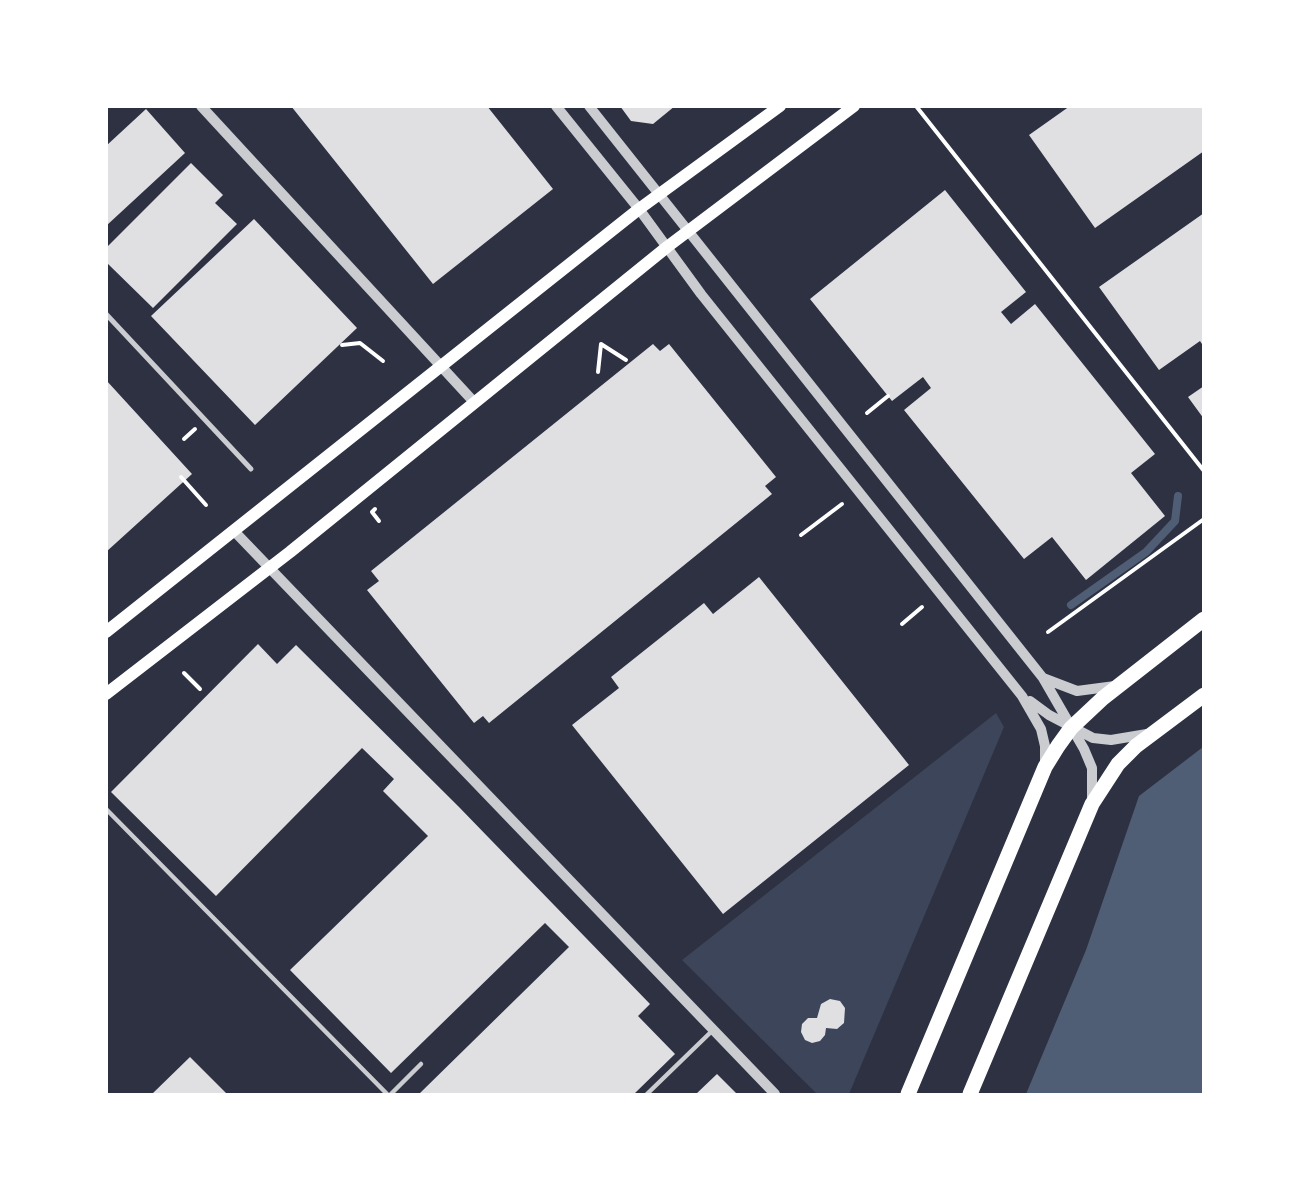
<!DOCTYPE html>
<html>
<head>
<meta charset="utf-8">
<style>
	body { margin:0 }
	#map { position:relative; width:1310px; height:1201px; overflow:hidden; background:#2d3142; font-family:"Open Sans",sans-serif }
	canvas { display:block }
	.frame { position:absolute; inset:0; border:108px solid #fff; pointer-events:none }
</style>
</head>
<body>
<div id="map">
<canvas width="1310" height="1201"></canvas>
<div class="frame"></div>
</div>
<script>
const context = document.querySelector('canvas').getContext('2d');
context.lineJoin = 'round';
function fillPath(path, color) {
  context.fillStyle = color;
  context.fill(path, 'evenodd');
}
function poly(rows) {
  const path = new Path2D();
  for (const r of rows) {
    path.moveTo(r[0], r[1]);
    for (let i = 2; i < r.length; i += 2) path.lineTo(r[i], r[i + 1]);
  }
  return path;
}
function trace(path, color, width, dash) {
  context.strokeStyle = color;
  context.lineWidth = width;
  context.lineCap = dash ? 'butt' : 'round';
  context.setLineDash(dash || []);
  context.stroke(path);
}
fillPath(poly([
	[996,713,1004,727,849,1094,817,1094,682,960]
]), '#3c4559');
fillPath(poly([
	[1203,747,1203,1094,1026,1094,1086,950,1139,796]
]), '#4f5d75');
trace(poly([
	[1071,605,1146,552,1175,521,1178,496]
]), '#4f5d75', 8);
fillPath(poly([
	[291,106,487,106,553,189,433,284],
	[620,106,675,106,653,124,631,121],
	[1070,106,1204,106,1204,151,1095,228,1029,135],
	[146,109,185,153,106,226,106,146],
	[191,163,223,195,215,203,237,224,153,308,106,262,106,248],
	[945,190,1026,292,1001,312,1011,324,1035,304,1155,454,1131,473,1165,516,1086,580,1052,537,1024,559,904,410,931,388,923,377,892,401,810,299],
	[1204,213,1204,347,1200,341,1159,370,1099,287],
	[254,219,357,328,255,425,151,316],
	[653,344,660,351,669,344,776,477,765,486,772,494,489,723,483,716,474,723,367,590,379,581,371,571],
	[106,380,192,474,106,552],
	[1204,386,1204,419,1188,397],
	[759,577,909,765,723,914,572,725,619,688,611,677,704,603,713,614],
	[258,644,277,664,296,645,458,806,650,1004,638,1016,675,1054,634,1094,419,1094,569,947,545,923,391,1073,290,970,428,836,383,791,394,779,362,748,216,896,111,792],
	[830,999,840,1001,845,1008,844,1023,837,1029,826,1028,825,1035,820,1041,812,1043,805,1040,801,1032,802,1024,808,1018,817,1018,821,1004],
	[190,1057,227,1094,152,1094],
	[717,1074,737,1094,696,1094]
]), '#e0e0e3');
trace(poly([
	[916,106,1204,471],
	[342,345,360,343,383,361],
	[598,372,601,344,626,360],
	[867,413,888,396],
	[184,439,195,429],
	[181,477,206,505],
	[375,509,372,512,379,521],
	[801,535,842,504],
	[902,624,922,607],
	[1048,632,1204,519],
	[184,673,200,689]
]), '#fff', 4);
trace(poly([
	[106,809,387,1094],
	[391,1094,421,1064],
	[647,1094,713,1030]
]), '#caccd0', 4.5);
trace(poly([
	[106,314,251,469]
]), '#caccd0', 5);
trace(poly([
	[201,106,474,402],
	[556,106,639,209,701,294,1022,696,1041,729,1045,746,1045,767],
	[589,106,1043,678,1084,749,1092,768,1092,802],
	[235,532,775,1094],
	[1043,678,1077,691,1115,686],
	[1030,701,1049,715,1093,738,1111,740,1147,734]
]), '#caccd0', 10);
trace(poly([
	[106,632,639,209,780,106],
	[106,694,290,552,667,247,854,106]
]), '#fff', 12);
trace(poly([
	[908,1094,1045,767,1058,746,1071,728,1103,698,1204,619],
	[970,1094,1092,804,1118,764,1136,746,1204,695]
]), '#fff', 15);
</script>
</body>
</html>
